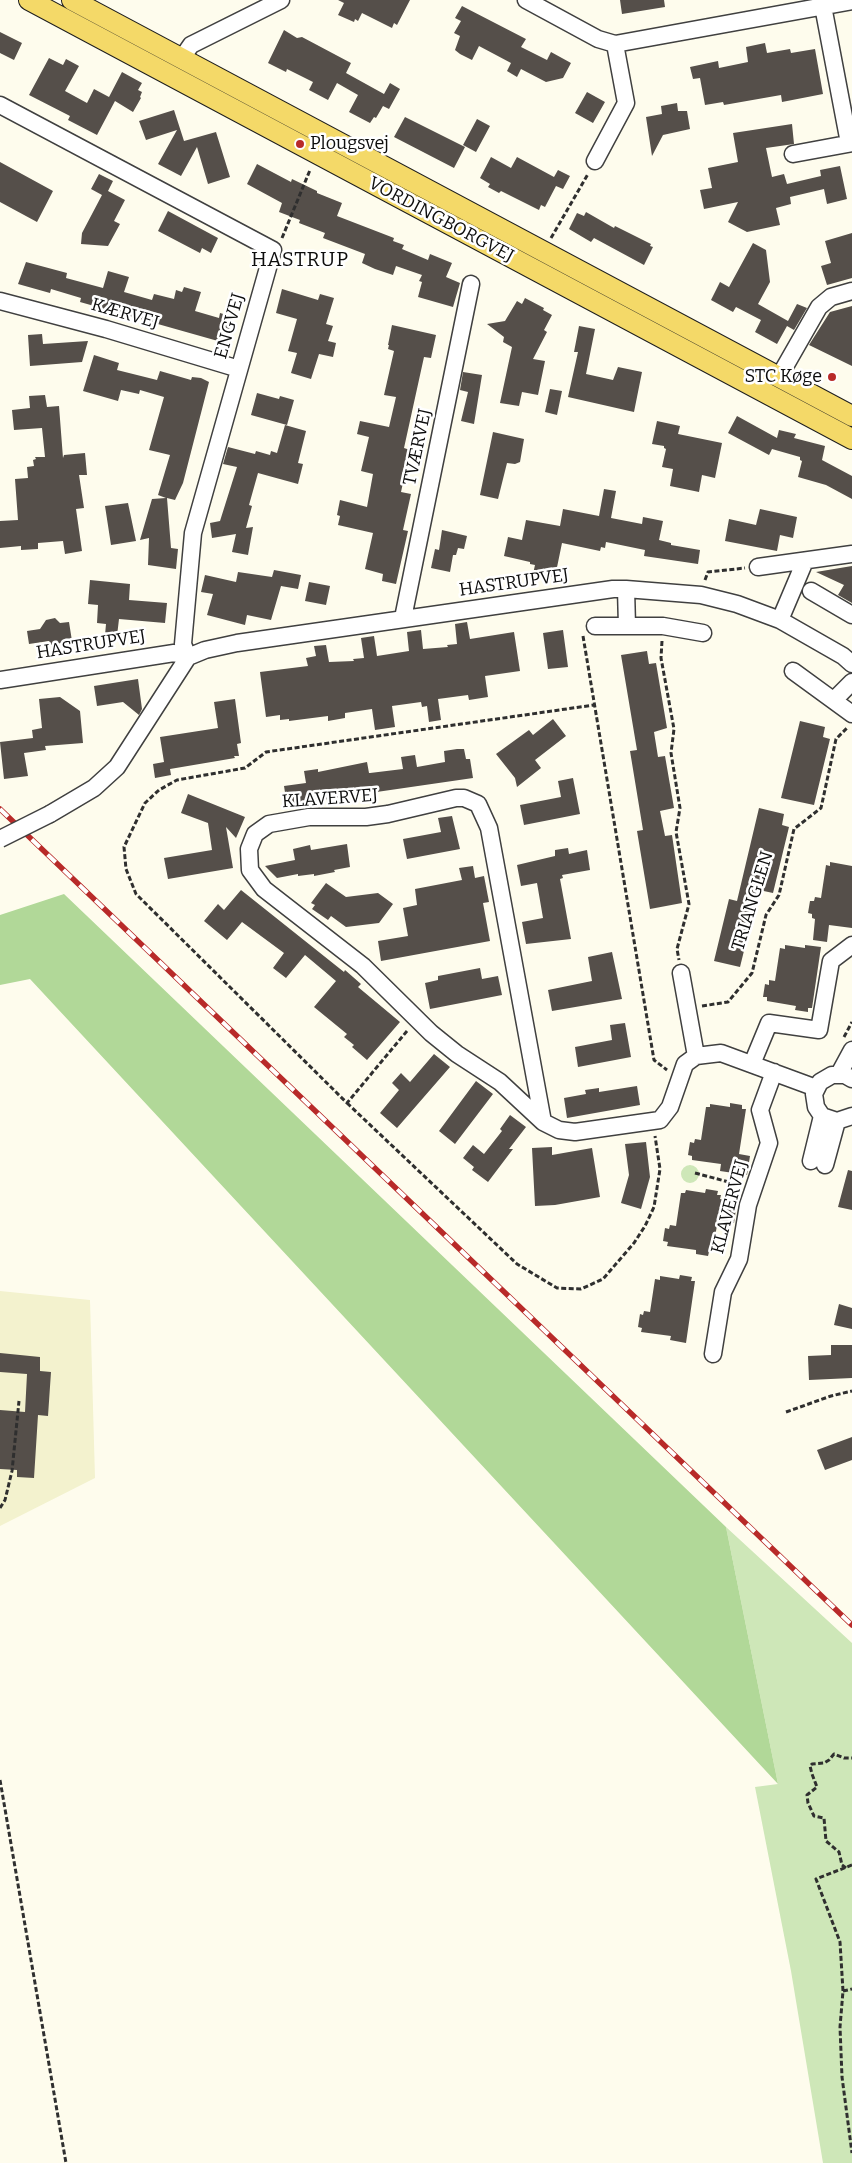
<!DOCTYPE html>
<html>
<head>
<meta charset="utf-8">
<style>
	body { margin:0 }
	canvas { display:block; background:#fefced }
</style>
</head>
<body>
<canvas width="852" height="2163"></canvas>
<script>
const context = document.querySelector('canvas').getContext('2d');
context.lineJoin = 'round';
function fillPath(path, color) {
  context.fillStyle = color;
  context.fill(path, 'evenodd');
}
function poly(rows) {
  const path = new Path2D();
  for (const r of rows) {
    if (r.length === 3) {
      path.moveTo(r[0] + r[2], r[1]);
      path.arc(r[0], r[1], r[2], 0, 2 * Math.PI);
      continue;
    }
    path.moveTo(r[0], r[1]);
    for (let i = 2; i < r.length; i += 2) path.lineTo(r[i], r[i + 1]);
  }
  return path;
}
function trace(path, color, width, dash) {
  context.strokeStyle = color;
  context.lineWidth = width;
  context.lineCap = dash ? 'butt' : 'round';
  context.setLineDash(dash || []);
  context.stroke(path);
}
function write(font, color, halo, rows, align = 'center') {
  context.font = font + ' Bitter,serif';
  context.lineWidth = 5;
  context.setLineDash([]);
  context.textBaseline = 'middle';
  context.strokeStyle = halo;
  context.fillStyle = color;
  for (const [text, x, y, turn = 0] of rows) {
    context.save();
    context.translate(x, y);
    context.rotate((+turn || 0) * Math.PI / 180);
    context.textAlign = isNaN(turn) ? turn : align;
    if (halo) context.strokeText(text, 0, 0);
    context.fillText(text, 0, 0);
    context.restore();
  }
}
fillPath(poly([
	[0,1291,90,1300,95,1478,0,1526]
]), '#f3f2ce');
fillPath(poly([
	[690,1174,9],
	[726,1527,852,1643,852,2163,823,2163,791,1971,755,1787,778,1784]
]), '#cee7b8');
fillPath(poly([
	[64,894,726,1527,778,1784,30,979,0,985,0,915]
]), '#b1d898');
fillPath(poly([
	[338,0,410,0,397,25,394,23,392,28,362,13,358,21,355,19,354,22,338,15,344,3],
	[620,0,664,0,665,7,622,14],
	[462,6,526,39,521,47,547,60,551,52,571,63,563,78,546,82,521,69,517,77,507,71,511,63,479,46,472,60,460,54,455,50,460,36,454,33,461,21,455,18],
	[284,30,297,38,302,37,351,63,346,73,384,94,390,83,400,89,389,109,383,106,376,118,374,117,370,123,349,112,358,95,337,83,328,100,309,90,313,82,287,69,286,72,268,63],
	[0,32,22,43,14,60,0,53],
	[765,43,767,53,790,49,791,53,815,49,823,94,782,102,781,95,724,105,723,102,705,105,700,78,693,79,690,67,718,61,719,68,748,62,746,47],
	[49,58,63,65,66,59,79,66,65,91,87,103,94,89,109,97,122,72,142,83,138,90,142,92,140,97,141,98,133,112,115,101,97,135,68,120,70,116,29,95],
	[587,92,605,102,593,123,575,113],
	[677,103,678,111,687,111,690,129,663,135,652,156,646,117,662,114,661,106],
	[174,110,184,141,216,132,230,177,208,184,197,147,181,176,158,164,177,130,146,140,139,121],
	[405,117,465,147,454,168,394,137],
	[477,119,490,126,476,152,463,145],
	[792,124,794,144,766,148,772,177,784,174,787,184,821,176,820,170,840,166,847,199,827,204,824,189,790,197,791,204,776,208,780,225,747,232,728,222,738,202,704,209,700,190,712,188,708,168,738,162,733,133],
	[491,157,511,168,517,157,554,177,558,170,570,176,563,189,556,186,545,207,541,205,539,210,501,191,499,193,488,187,490,184,480,178],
	[0,162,53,191,37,222,0,202],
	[257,164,291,182,292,179,317,191,317,193,342,203,337,216,394,238,393,241,404,245,402,249,428,260,430,254,452,263,446,277,460,283,453,307,418,297,422,282,419,281,422,275,396,266,393,275,375,269,362,263,365,254,323,238,325,233,299,223,300,220,279,212,282,203,247,184],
	[99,174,113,181,108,191,125,200,114,221,120,224,108,246,81,244,82,233,102,195,91,189],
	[168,211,218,238,211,253,202,248,200,253,158,231],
	[586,212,614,228,615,226,651,244,650,246,653,247,644,265,594,238,591,242,569,229,577,213,584,216],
	[852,233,852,278,827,285,821,266,831,263,825,241],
	[753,243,766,250,770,282,758,304,788,321,797,304,807,308,794,330,787,326,777,344,755,332,761,320,736,307,733,312,711,300,720,282,729,287],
	[26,262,67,273,66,278,103,288,108,271,129,277,124,292,152,300,154,294,174,299,176,290,182,292,184,287,201,292,195,311,219,318,220,313,233,317,225,343,80,302,81,298,51,289,50,293,18,284],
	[282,289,318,300,320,294,334,298,326,324,333,326,328,341,336,343,333,357,319,354,311,379,291,373,297,353,288,351,297,319,276,313],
	[525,298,544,308,543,310,552,315,544,330,547,332,533,359,545,361,538,395,522,392,519,406,500,403,512,347,503,342,504,337,487,324,505,321,517,301,522,304],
	[852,306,852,366,809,345,830,312],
	[392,325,436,335,431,358,424,357,404,448,410,450,401,492,411,494,403,530,408,531,396,584,382,581,383,574,365,569,373,533,338,525,340,516,337,515,340,500,367,507,373,474,361,471,369,437,357,434,360,421,389,427,396,397,384,395,394,351,388,349,389,345,388,345],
	[579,326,595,329,586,374,613,380,618,367,642,372,634,412,568,397,578,352,574,352],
	[42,334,43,344,88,341,82,362,30,366,28,335],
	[94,355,119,363,117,370,157,380,160,371,191,380,192,377,201,378,209,382,183,483,175,500,167,498,171,548,178,549,176,569,148,565,149,538,140,540,152,499,166,498,158,495,170,455,149,450,164,397,140,390,139,394,121,390,118,401,83,391],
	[463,372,482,375,474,424,461,421,468,392,460,390],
	[550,389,562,391,557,415,545,412],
	[257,393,279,399,280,396,294,400,287,425,251,415],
	[45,395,47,407,59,406,63,458,64,455,85,453,87,475,79,475,84,508,76,509,82,551,65,554,63,541,38,543,38,549,21,550,21,546,0,548,0,521,18,520,15,479,28,478,27,467,34,466,33,460,36,459,35,457,45,457,42,428,14,430,12,410,30,408,29,396],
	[737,416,777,438,779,430,796,434,794,438,825,446,822,460,852,476,852,499,826,485,798,477,802,461,800,460,800,457,772,449,769,455,728,433],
	[657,421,680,426,678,434,722,443,715,478,702,475,699,492,670,486,673,469,662,467,666,449,664,448,664,446,652,444],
	[285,425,306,431,298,463,303,464,298,484,258,473,249,505,252,506,246,528,253,527,248,555,232,552,236,534,212,538,210,523,220,521,237,467,223,464,228,447,255,454,256,451,270,455,271,451,277,453],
	[493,432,524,439,520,462,515,464,507,463,498,499,480,495],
	[604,489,616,491,611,518,642,524,643,517,663,521,659,540,671,543,671,545,700,550,698,564,644,556,645,550,606,542,605,548,601,547,600,551,562,543,555,577,533,574,535,565,530,564,530,562,504,556,508,537,522,540,526,520,560,526,563,509,599,516],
	[128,503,136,541,111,545,105,506],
	[760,509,797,517,793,538,780,535,777,551,725,541,729,519,756,525],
	[442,530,467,536,464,549,458,548,456,555,453,555,450,572,431,568,435,549,439,550],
	[852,566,852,603,838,595,844,585,816,572],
	[274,570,301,575,298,589,281,586,271,620,247,615,245,625,207,615,213,594,201,592,205,575,236,582,238,572,272,577],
	[90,580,130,584,129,600,167,603,165,623,119,619,117,636,105,635,106,624,97,623,98,605,88,604],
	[309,582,330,586,326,605,305,601],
	[55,618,60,623,69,622,72,641,50,645,49,641,29,644,27,631,40,629,46,620],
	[467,622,470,639,514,632,520,671,485,676,488,697,469,700,468,695,438,699,441,720,429,722,427,706,422,707,421,702,392,706,395,727,375,730,372,709,345,713,345,718,328,721,328,716,289,721,289,719,280,720,280,715,266,717,260,672,308,666,306,658,316,656,314,646,326,645,329,662,354,661,353,659,364,658,361,638,374,636,377,656,409,651,407,632,421,630,423,649,448,647,447,645,457,644,455,624],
	[563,630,568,667,548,669,543,633],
	[647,651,649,664,656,663,667,728,654,732,658,757,665,756,674,808,660,811,665,836,672,835,682,903,650,909,637,831,643,830,630,751,637,750,621,655],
	[138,679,142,709,139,715,123,702,97,706,94,686],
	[60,697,80,711,83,743,45,746,46,750,24,753,28,776,4,779,0,742,33,738,32,730,42,728,39,699],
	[235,699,241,743,237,744,239,756,234,756,235,758,170,769,171,775,155,778,153,764,164,762,160,737,218,728,214,702],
	[553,719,566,736,535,760,541,768,517,787,515,778,496,754,529,730,533,735],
	[800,721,825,727,823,737,830,739,814,805,781,798],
	[457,749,464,749,466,759,470,759,473,778,287,805,284,786,306,783,304,771,318,769,318,772,367,762,369,773,370,773,403,769,401,757,415,755,417,767,445,762,444,751],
	[573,778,580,814,524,825,520,805,561,797,558,781],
	[188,794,245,817,236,838,226,827,233,868,168,879,164,858,212,850,208,823,181,813],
	[759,808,784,814,782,825,789,827,773,893,759,890,740,967,714,961,729,899,737,901],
	[452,816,460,849,407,859,403,839,441,832,438,818],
	[347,844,350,867,334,870,335,872,314,876,314,874,298,876,298,874,277,878,265,866,295,860,293,849,310,845,311,850],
	[568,848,569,854,587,850,590,870,562,875,563,878,560,879,571,939,526,944,522,922,543,918,537,883,521,886,517,865,555,856,555,850],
	[830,862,852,866,852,928,829,925,827,942,813,940,815,919,812,918,812,914,808,913,810,901,814,901,815,897,821,898,826,865,830,866],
	[473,866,475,878,484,876,489,902,483,903,490,941,381,961,378,941,408,936,403,908,417,905,415,889,462,880,459,868],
	[326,883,346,897,378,893,393,904,379,923,346,927,331,916,328,920,312,909,315,905,311,903],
	[241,890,344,972,345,970,361,984,358,987,400,1022,367,1060,352,1047,354,1045,344,1037,347,1034,314,1007,336,981,305,955,286,978,273,968,284,953,242,922,227,940,204,921,218,904,224,910],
	[785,945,805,948,805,945,821,947,812,1008,808,1008,808,1012,795,1010,796,1006,767,1001,767,997,763,997,765,984,769,985,769,980,775,981,780,948,785,949],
	[612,952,622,999,552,1011,548,990,592,981,588,957],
	[480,968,482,979,498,976,502,995,430,1009,425,983,438,980,438,976],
	[625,1023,631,1057,578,1067,575,1047,612,1040,610,1025],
	[434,1054,450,1067,397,1128,380,1113,399,1090,392,1083,401,1073,410,1082],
	[476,1081,493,1094,455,1144,439,1131],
	[637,1086,640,1105,567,1118,564,1098,586,1094,585,1090,599,1088,599,1092],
	[730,1103,742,1105,742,1109,746,1109,739,1154,750,1156,747,1175,720,1171,721,1164,692,1160,692,1156,688,1155,690,1142,694,1143,695,1139,701,1140,706,1107,710,1107,710,1104,730,1107],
	[510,1115,526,1127,509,1149,513,1149,488,1182,472,1170,474,1167,463,1158,473,1145,484,1154,502,1131,500,1129],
	[646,1142,650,1177,641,1209,621,1203,629,1175,625,1144],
	[552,1147,552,1155,592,1148,600,1197,555,1205,535,1206,532,1148],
	[848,1170,852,1171,852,1210,838,1207],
	[706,1189,718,1191,717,1195,721,1195,720,1199,737,1202,734,1223,718,1220,712,1253,709,1252,708,1256,696,1254,696,1250,667,1246,668,1242,663,1241,665,1228,669,1229,670,1225,676,1226,681,1193,685,1193,686,1190,705,1193],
	[680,1275,692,1277,691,1281,695,1281,686,1343,670,1340,671,1336,641,1332,642,1328,638,1327,640,1314,643,1315,644,1311,650,1312,655,1279,660,1280,660,1276,679,1279],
	[839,1304,852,1308,852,1329,834,1325],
	[831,1345,852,1345,852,1378,809,1380,808,1356,831,1355],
	[0,1353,40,1357,40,1371,51,1372,48,1416,38,1415,34,1478,17,1477,17,1470,0,1469,0,1410,25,1412,27,1374,0,1372],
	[852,1437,852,1460,825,1470,817,1450]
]), '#554f4a');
const minor = poly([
	[526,0,598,39,615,44],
	[823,6,849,143],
	[182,58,191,45,281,0],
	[0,105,273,250,193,533,183,644,188,657],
	[793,154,852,143],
	[595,161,626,103,615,44,852,1],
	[0,301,106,329,239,369],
	[779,377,819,307,831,297,852,291],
	[758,567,852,554],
	[626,589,627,626],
	[811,591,852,615],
	[403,618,471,284],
	[780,620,805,561],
	[595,626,663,626,703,633],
	[793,671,852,714],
	[0,680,174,653,188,657],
	[834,700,852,682],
	[50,814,94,788,117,767,188,657,205,650,237,643,613,589,626,589,701,595,737,604,780,620,843,656,852,664],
	[681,973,696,1056],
	[752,1064,769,1023,819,1030,831,961,852,945],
	[839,1074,852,1050],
	[852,1079,845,1075,832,1075,820,1082,814,1094,816,1107,822,1116,837,1121,852,1116],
	[543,1122,489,828,478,804,464,798,456,798,388,814,366,817,309,817,269,824,255,834,249,849,250,870,264,889,363,966,431,1033,457,1054,500,1082,543,1122,559,1130,575,1132,660,1120,670,1107,685,1064,696,1056,721,1053,816,1088],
	[811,1161,822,1116],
	[825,1165,837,1121],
	[713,1354,723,1292,739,1259,748,1205,769,1143,760,1110,774,1072]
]);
const major = poly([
	[29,0,852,439],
	[72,0,852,416]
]);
trace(minor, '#404040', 19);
trace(major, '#1e1e1e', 22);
trace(poly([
	[282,238,310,170],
	[551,238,588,174],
	[705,580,708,572,745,568],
	[583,636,654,1060,667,1070],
	[662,641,661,658,674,729,671,753,680,808,676,832,689,904,677,949,679,960],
	[702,1006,728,1002,752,973,766,915,779,895,794,829,821,808,836,739,848,727],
	[407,1031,347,1103,136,894,126,869,124,847,145,803,159,790,177,780,245,768,266,752,594,705],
	[844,1037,852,1022],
	[347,1103,517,1264,557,1288,581,1289,603,1279,634,1243,645,1226,654,1207,660,1169,655,1136],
	[695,1173,740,1185],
	[786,1412,831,1396,852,1391],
	[0,1508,5,1500,12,1471,19,1401],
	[0,1780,66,2163],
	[852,1865,816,1879,840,1942,843,1991,840,2027,842,2077,852,2153],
	[846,1868,842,1865,839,1852,826,1841,824,1818,814,1816,808,1803,807,1795,817,1787,812,1774,810,1766,812,1764,824,1763,829,1760,834,1754,844,1758,852,1758],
	[843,1991,852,1989]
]), '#2f2f2f', 3, [5, 2.5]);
trace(minor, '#fff', 16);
trace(major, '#f4d968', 20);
const rail = poly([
	[0,809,852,1625]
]);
trace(rail, '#b82a29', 5.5);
trace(rail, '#fff', 4, [11]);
const minorBridge = poly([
	[0,839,50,814]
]);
trace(minorBridge, '#404040', 19, []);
trace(minorBridge, '#fff', 16);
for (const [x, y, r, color] of [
	[300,144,5,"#b82a29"],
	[832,377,5,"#b82a29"]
]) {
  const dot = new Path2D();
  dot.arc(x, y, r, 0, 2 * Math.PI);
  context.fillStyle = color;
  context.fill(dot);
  trace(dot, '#fff', 2);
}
write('18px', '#0d0d0d', '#fff', [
	["Plougsvej",310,144],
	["STC Køge",822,377,"right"]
], 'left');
write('18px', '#0d0d0d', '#fff', [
	["VORDINGBORGVEJ",441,220,28],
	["KÆRVEJ",125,314,16],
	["ENGVEJ",230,326,-74],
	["TVÆRVEJ",418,447,-78],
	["HASTRUPVEJ",514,583,-8],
	["HASTRUPVEJ",91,645,-9],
	["KLAVERVEJ",330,799,-4],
	["TRIANGLEN",753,901,-73],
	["KLAVERVEJ",730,1207,-75]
]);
context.letterSpacing = '1px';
write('20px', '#0d0d0d', '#fff', [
	["HASTRUP",300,260]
]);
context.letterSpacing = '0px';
</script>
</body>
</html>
